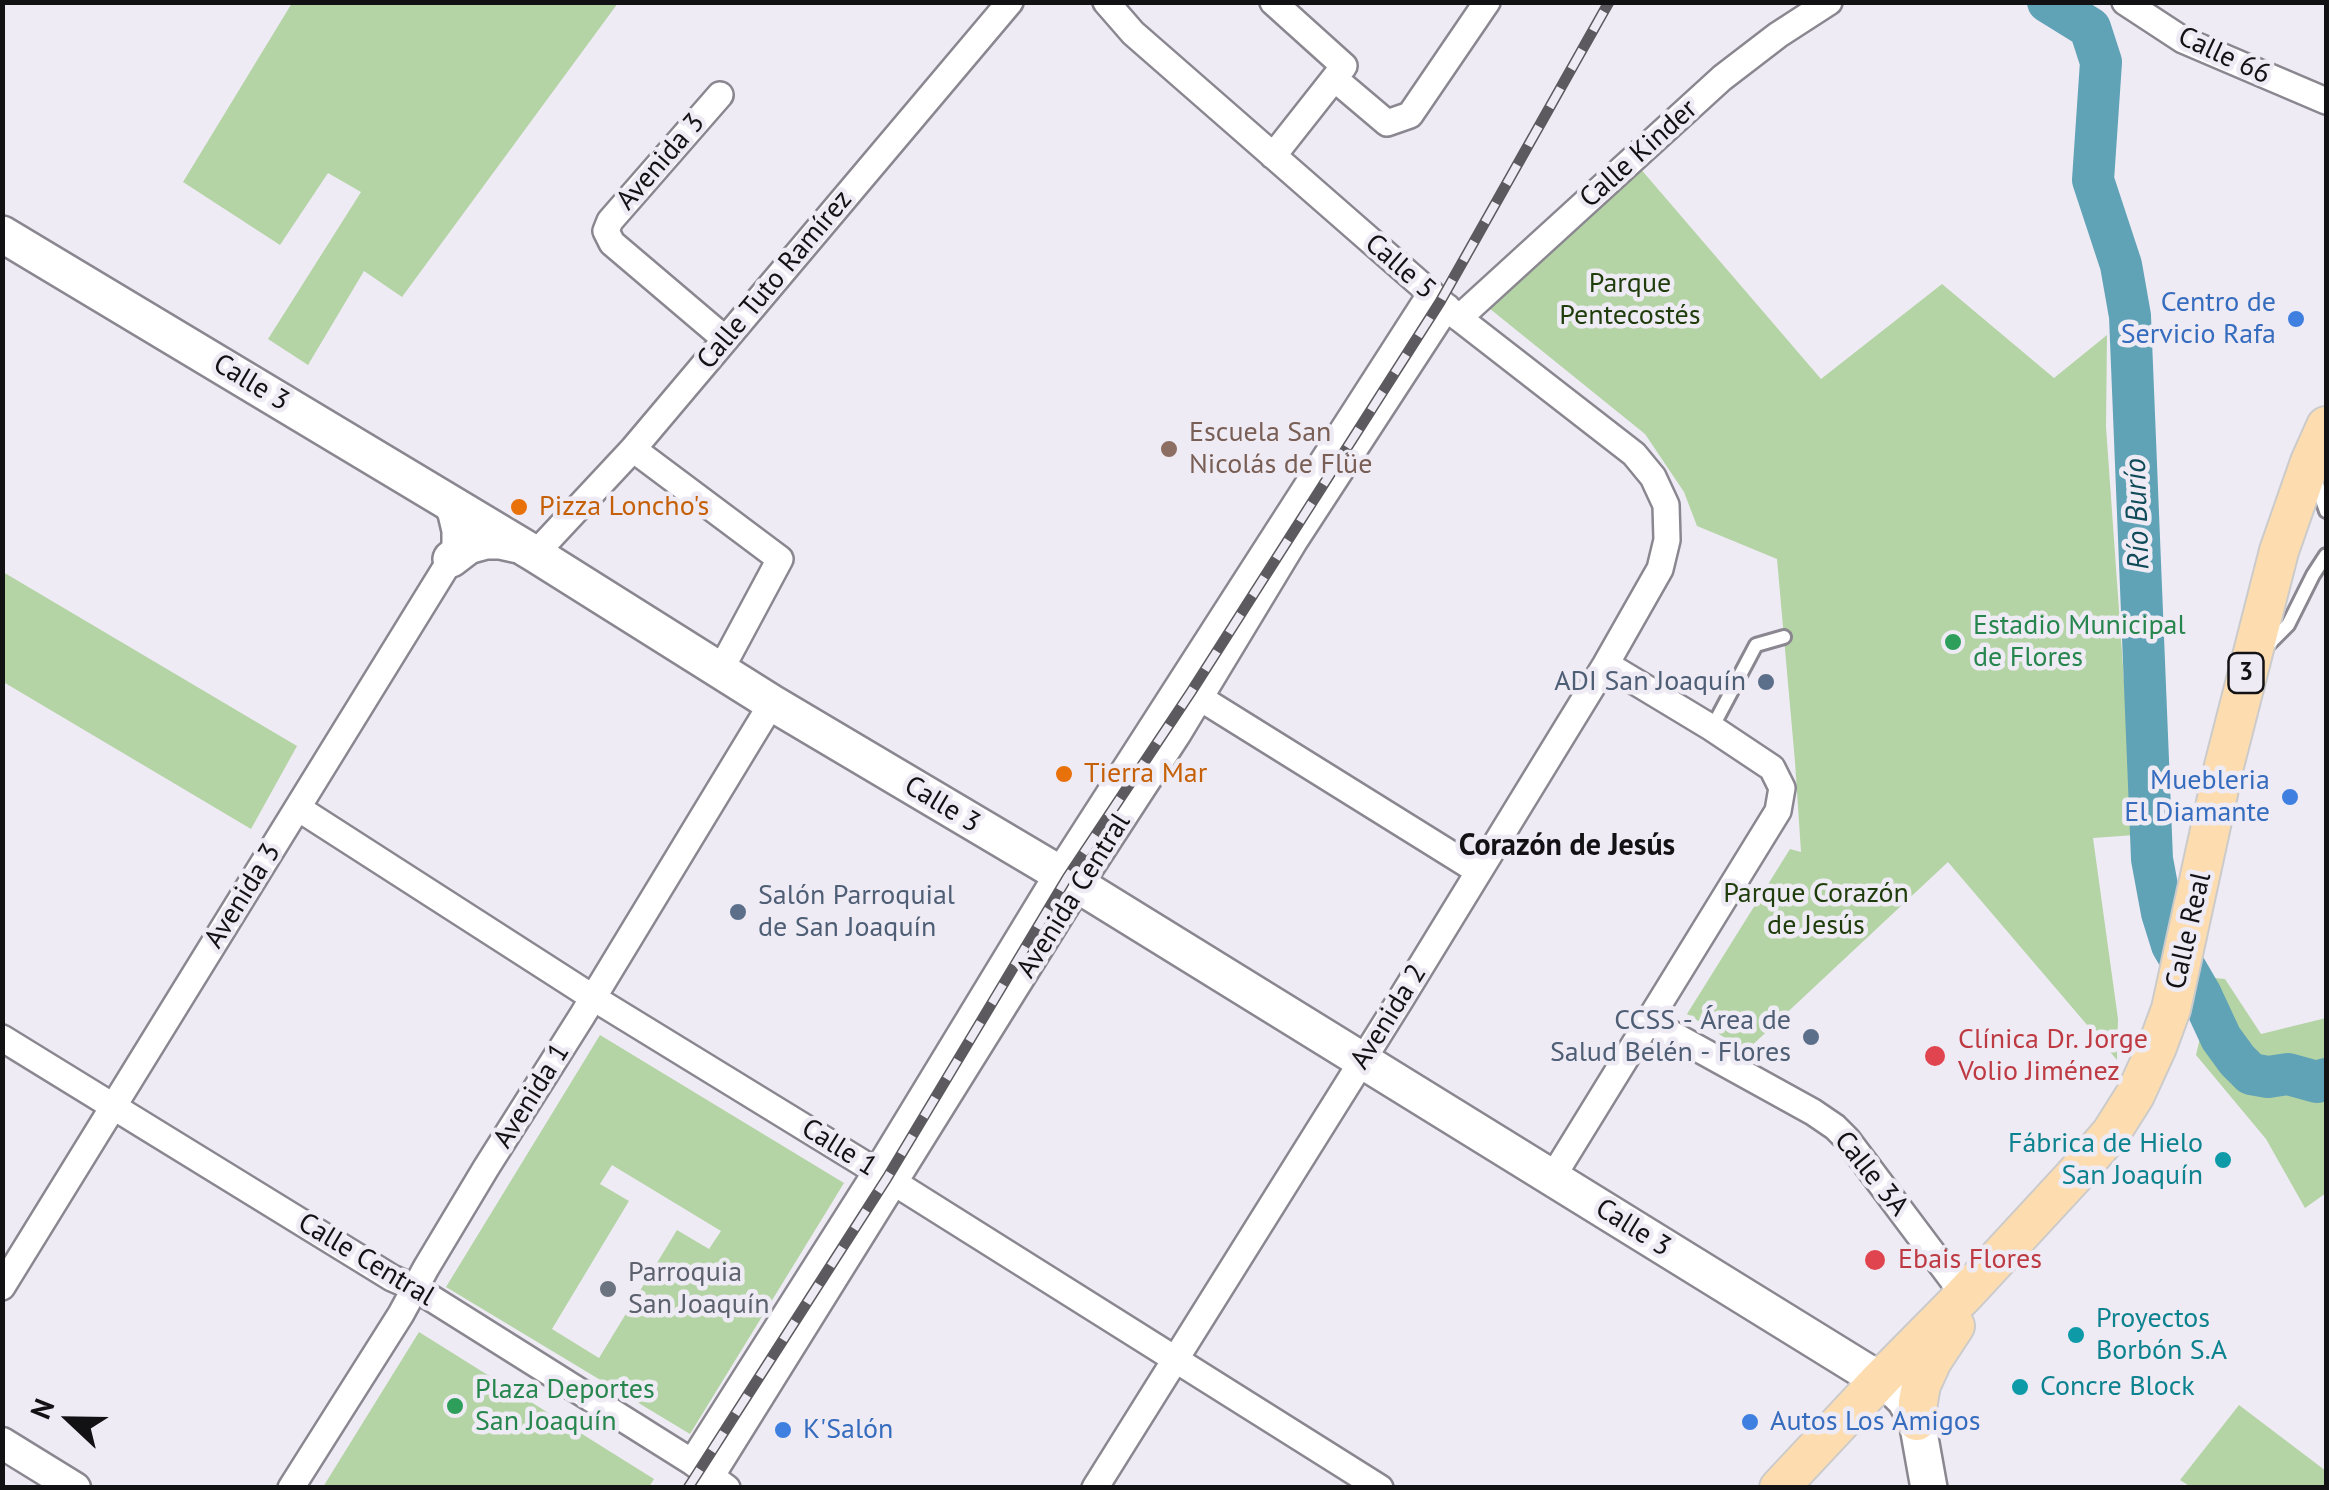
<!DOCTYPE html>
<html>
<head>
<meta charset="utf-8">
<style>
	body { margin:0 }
	#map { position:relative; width:2329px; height:1490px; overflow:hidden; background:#efebf5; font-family:"PT Sans",sans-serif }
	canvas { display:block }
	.frame { position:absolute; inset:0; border:5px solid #121114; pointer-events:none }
	.north { position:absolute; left:20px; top:1370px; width:100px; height:100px; -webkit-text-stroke:8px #efebf5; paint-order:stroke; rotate:292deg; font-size:28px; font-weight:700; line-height:40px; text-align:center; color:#121114 }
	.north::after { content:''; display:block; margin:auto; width:35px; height:45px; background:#121114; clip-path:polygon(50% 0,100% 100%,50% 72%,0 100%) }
</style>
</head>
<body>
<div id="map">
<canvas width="2329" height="1490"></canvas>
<div class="frame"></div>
<div class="north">N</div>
</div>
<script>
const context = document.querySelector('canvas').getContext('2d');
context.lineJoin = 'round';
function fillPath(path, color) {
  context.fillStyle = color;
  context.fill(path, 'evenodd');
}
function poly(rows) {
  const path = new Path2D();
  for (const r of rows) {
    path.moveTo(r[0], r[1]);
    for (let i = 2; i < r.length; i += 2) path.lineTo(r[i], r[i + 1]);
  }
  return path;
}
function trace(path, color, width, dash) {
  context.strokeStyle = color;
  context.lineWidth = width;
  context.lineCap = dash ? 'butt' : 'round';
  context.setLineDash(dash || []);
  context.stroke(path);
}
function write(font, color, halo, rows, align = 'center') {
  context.font = font + ' "PT Sans",sans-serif';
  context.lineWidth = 9;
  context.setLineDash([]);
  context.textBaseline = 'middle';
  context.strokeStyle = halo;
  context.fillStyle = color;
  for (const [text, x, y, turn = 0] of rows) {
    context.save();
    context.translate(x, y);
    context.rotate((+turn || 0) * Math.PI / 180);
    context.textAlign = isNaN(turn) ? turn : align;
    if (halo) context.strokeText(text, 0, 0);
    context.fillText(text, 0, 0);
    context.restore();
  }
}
fillPath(poly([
	[292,3,618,3,402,297,364,271,308,365,268,339,361,192,328,173,280,245,183,182],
	[1639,167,1821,379,1942,284,2054,378,2107,335,2106,427,2135,835,2093,838,2118,1019,2117,1060,1948,862,1746,1051,1687,1014,1790,849,1801,852,1795,762,1777,559,1697,526,1684,492,1645,434,1479,300],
	[3,572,297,746,251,829,5,683,3,687],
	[2214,978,2225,979,2261,1034,2326,1018,2326,1193,2305,1208,2266,1139,2196,1055],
	[600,1035,844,1183,690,1434,446,1287],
	[612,1165,721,1231,709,1249,677,1230,599,1358,552,1329,629,1201,600,1184],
	[419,1332,654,1479,649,1487,323,1487],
	[2239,1405,2326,1471,2326,1487,2191,1487,2180,1480]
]), '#b4d4a5');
trace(poly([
	[2048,2,2090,28,2101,62,2093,180,2121,265,2130,316,2152,859,2162,913,2172,945,2201,995,2221,1038,2237,1060,2251,1074,2268,1077,2288,1074,2317,1082,2326,1079]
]), '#60a2b6', 42);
const service = poly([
	[2315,479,2326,511],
	[2265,648,2288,625,2313,575,2326,555],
	[1712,728,1756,645,1784,637]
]);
const minor = poly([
	[1273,2,1344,66,1273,156],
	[2125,2,2183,40,2326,101],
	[1335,79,1387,123,1410,115,1487,2],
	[720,95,610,221,606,231,612,243,725,339],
	[1459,318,1722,78,1778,35,1829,2],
	[633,449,780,559,720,671],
	[535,554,633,449,1010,2],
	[1189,691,1478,871],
	[298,808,592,997,887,1178,1380,1488],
	[1650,1022,1813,1112,1835,1127,1847,1139,1964,1295],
	[2,1038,392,1278,415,1288,692,1462,727,1488],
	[1552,1178,1778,811,1782,788,1772,768,1712,728,1606,664],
	[2,1287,451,559,455,545,455,531,451,514,444,499],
	[692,1462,876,1172,1058,873,1431,293],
	[291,1488,401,1314,426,1268,486,1168,582,1016,772,703],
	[704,1488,1079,886,1178,734,1294,542,1447,307],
	[1095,1488,1399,1002,1606,664,1660,569,1667,540,1666,505,1653,477,1634,454,1459,318,1133,33,1106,2]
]);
const tertiary = poly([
	[2,1443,75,1488]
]);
const secondary = poly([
	[2,234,535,554,772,703,1067,878,1894,1389,1905,1400,1917,1421,1929,1488],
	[451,559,468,546,486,541,500,541,518,545]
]);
const primary = poly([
	[1917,1421,1918,1402,1921,1385,1932,1361,1955,1326],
	[1779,1488,1880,1380,1964,1295,2073,1177,2111,1133,2135,1095,2157,1047,2171,1009,2224,766,2279,551,2310,462,2326,426]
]);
trace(service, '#8b8790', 18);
trace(minor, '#8b8790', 30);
trace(tertiary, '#8b8790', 35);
trace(secondary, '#8b8790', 40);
trace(primary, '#cbcbcb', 42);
trace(service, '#fff', 12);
trace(minor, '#fff', 25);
trace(tertiary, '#fff', 30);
trace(secondary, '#fff', 35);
trace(primary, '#fdddb0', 38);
const rail = poly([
	[688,1488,887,1178,1067,878,1191,692,1440,302,1609,2]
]);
trace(rail, '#5c5a5f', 11);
trace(rail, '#efebf5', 8, [22]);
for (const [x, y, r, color] of [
	[2296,319,10,"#3f7fe0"],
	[1169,449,10,"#8d6e63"],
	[519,507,10,"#e8710a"],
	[1953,642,10,"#2e9e5b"],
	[1766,682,10,"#5c6f8a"],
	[1064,774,10,"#e8710a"],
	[2290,797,10,"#3f7fe0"],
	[738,912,10,"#5c6f8a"],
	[1811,1037,10,"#5c6f8a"],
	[1935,1056,12,"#e0444e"],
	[2223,1160,10,"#0f9aa8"],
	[1875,1260,12,"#e0444e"],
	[608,1289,10,"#6b7280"],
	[2076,1335,10,"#0f9aa8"],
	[2020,1387,10,"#0f9aa8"],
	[455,1406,10,"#2e9e5b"],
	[1750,1422,10,"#3f7fe0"],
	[783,1430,10,"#3f7fe0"]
]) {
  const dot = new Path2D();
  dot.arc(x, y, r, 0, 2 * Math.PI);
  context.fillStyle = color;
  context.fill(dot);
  trace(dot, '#efebf5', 4);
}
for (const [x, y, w] of [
	[2246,673,35]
]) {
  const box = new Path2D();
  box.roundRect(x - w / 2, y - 20, w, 40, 8);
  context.fillStyle = '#efebf5';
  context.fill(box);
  trace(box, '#121114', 2.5);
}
write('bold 25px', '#121114', null, [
	["3",2246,673]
]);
write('28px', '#121114', '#efebf5', [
	["Calle 66",2224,56,25],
	["Calle Kinder",1639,154,-42],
	["Avenida 3",661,162,-49],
	["Calle 5",1400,267,41],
	["Calle Tuto Ramírez",775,280,-50],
	["Calle 3",251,383,31],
	["Calle 3",942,805,31],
	["Avenida 3",243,896,-58],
	["Avenida Central",1074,896,-58],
	["Calle Real",2189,931,-77],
	["Avenida 2",1389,1017,-58],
	["Avenida 1",532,1096,-58],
	["Calle 1",839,1148,32],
	["Calle 3A",1871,1174,51],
	["Calle 3",1633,1228,32],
	["Calle Central",366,1260,31]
]);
write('28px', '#1f3d0b', '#efebf5', [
	["Parque",1630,284],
	["Pentecostés",1630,316],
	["Parque Corazón",1816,894],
	["de Jesús",1816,926]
]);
write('28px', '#366cbe', '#efebf5', [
	["Centro de",2276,303],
	["Servicio Rafa",2276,335],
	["Muebleria",2270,781],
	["El Diamante",2270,813],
	["Autos Los Amigos",1770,1422,"left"],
	["K'Salón",803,1430,"left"]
], 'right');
write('28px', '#785e54', '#efebf5', [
	["Escuela San",1189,433],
	["Nicolás de Flüe",1189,465]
], 'left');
write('28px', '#c56008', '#efebf5', [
	["Pizza Loncho's",539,507],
	["Tierra Mar",1084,774]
], 'left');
write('28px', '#27864d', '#efebf5', [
	["Estadio Municipal",1973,626],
	["de Flores",1973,658],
	["Plaza Deportes",475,1390],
	["San Joaquín",475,1422]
], 'left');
write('28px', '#4e5e75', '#efebf5', [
	["ADI San Joaquín",1746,682],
	["Salón Parroquial",758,896,"left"],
	["de San Joaquín",758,928,"left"],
	["CCSS - Área de",1791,1021],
	["Salud Belén - Flores",1791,1053]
], 'right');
write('28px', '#be3a42', '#efebf5', [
	["Clínica Dr. Jorge",1958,1040],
	["Volio Jiménez",1958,1072],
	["Ebais Flores",1898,1260]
], 'left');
write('28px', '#0d838f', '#efebf5', [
	["Fábrica de Hielo",2203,1144,"right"],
	["San Joaquín",2203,1176,"right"],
	["Proyectos",2096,1319],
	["Borbón S.A",2096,1351],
	["Concre Block",2040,1387]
], 'left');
write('28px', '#5b616d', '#efebf5', [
	["Parroquia",628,1273],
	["San Joaquín",628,1305]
], 'left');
write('italic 30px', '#104b5a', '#efebf5', [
	["Río Burío",2138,514,-92]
]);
write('bold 30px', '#121114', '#efebf5', [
	["Corazón de Jesús",1567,846]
]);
</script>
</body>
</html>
